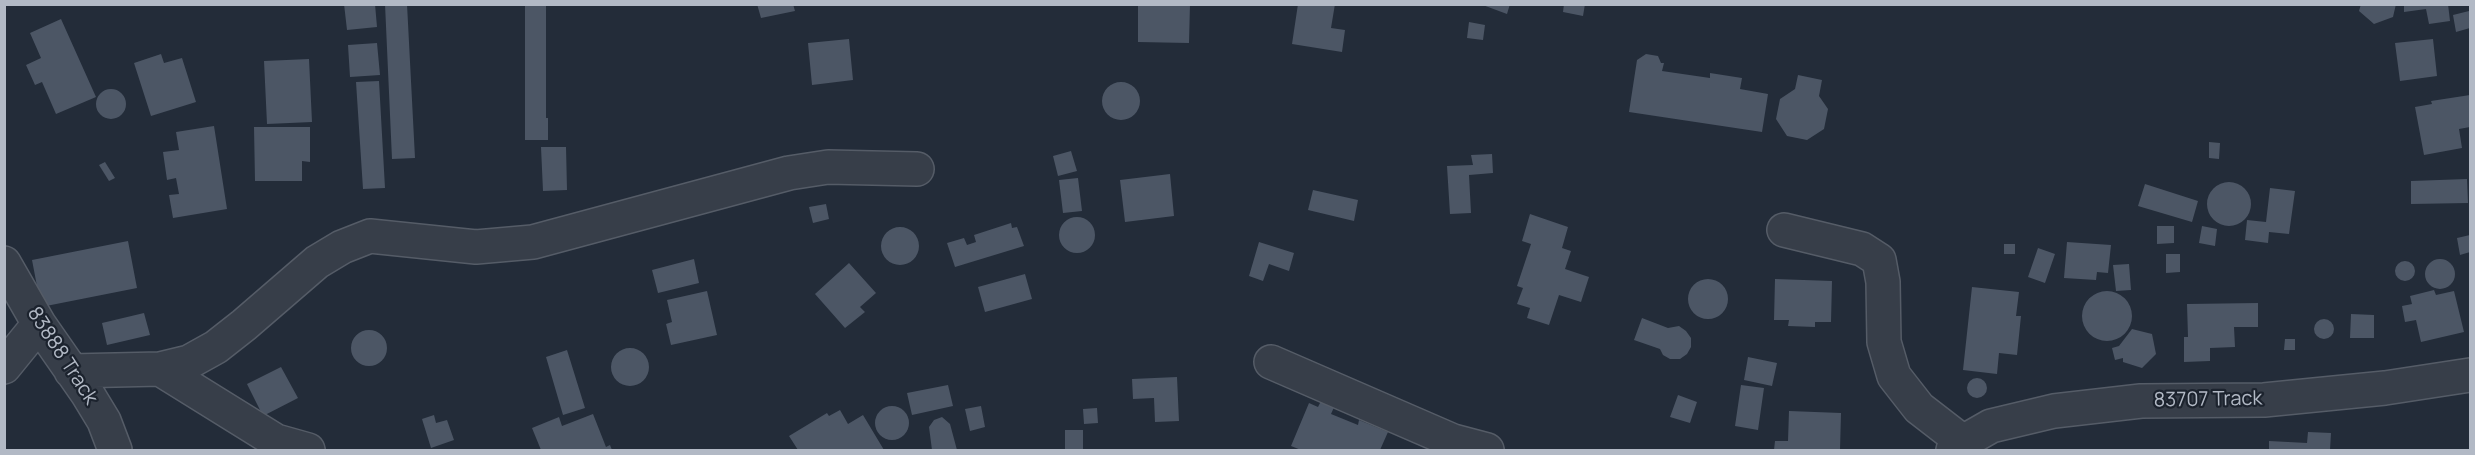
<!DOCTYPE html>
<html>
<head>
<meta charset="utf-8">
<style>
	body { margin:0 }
	#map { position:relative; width:2475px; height:455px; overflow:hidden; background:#232c39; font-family:Manrope,sans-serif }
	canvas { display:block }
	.frame { position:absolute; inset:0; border:6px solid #b2b9c5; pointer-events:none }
</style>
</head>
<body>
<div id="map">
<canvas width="2475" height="455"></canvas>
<div class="frame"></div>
</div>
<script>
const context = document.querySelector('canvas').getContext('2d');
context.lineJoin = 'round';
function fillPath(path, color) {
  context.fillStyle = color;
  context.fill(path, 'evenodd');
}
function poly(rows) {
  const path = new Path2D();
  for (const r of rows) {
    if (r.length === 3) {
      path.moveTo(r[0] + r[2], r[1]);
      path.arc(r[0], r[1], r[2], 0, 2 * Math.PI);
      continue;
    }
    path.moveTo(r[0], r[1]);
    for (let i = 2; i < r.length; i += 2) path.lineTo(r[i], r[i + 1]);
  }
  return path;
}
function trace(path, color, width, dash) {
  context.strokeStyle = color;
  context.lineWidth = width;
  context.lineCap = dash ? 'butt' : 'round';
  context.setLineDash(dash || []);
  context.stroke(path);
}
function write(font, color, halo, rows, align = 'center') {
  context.font = font + ' Manrope,sans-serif';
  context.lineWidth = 4.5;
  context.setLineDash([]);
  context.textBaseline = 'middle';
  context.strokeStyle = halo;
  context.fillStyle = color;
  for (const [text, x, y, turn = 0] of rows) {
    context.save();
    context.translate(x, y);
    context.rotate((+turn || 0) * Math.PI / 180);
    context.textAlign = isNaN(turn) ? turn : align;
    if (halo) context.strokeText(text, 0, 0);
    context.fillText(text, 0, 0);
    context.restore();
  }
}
fillPath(poly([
	[344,4,375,4,377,27,347,30],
	[385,4,407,4,415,158,392,159],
	[525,4,546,4,546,118,548,118,548,140,525,140],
	[757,4,793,4,795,11,761,18],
	[1138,4,1190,4,1189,43,1138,42],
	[1298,4,1335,4,1331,28,1345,30,1342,52,1292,44],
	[1480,4,1510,4,1507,14],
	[1564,4,1585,4,1583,16,1563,12],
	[2361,4,2396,4,2393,17,2374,24,2359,11],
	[2404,4,2448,4,2450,21,2429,24,2426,9,2404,12],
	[2469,11,2470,28,2456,32,2453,15],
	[61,19,96,97,56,114,42,82,35,85,26,65,41,58,30,33],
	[1469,22,1485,25,1483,40,1467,38],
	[849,39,853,80,812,85,808,43],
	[2433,39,2437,76,2400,81,2395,43],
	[377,43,380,75,350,77,348,45],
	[161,54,164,63,182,58,196,102,151,116,134,63],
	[1646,54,1658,56,1661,63,1664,63,1662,71,1710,78,1710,73,1742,78,1740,89,1768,94,1762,132,1629,112,1637,60],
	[309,59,312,122,267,124,264,61],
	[1798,75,1822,80,1819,96,1828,109,1824,129,1807,140,1787,136,1776,119,1780,99,1795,89],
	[379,81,385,188,363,189,356,82],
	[1121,101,19],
	[111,104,15],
	[2470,95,2470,127,2459,129,2462,148,2424,155,2415,107,2432,104,2431,101],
	[214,126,227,209,173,218,169,195,179,194,176,178,167,180,163,152,179,150,176,132],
	[254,127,310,127,310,162,302,161,302,181,255,181],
	[2209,142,2220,143,2219,159,2209,158],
	[541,147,566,147,567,190,543,191],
	[1071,151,1077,171,1058,176,1053,156],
	[1492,154,1493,173,1469,175,1471,213,1450,214,1447,166,1473,165,1471,155],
	[105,162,115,178,109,181,99,165],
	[1170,174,1174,216,1125,222,1120,180],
	[1078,178,1082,211,1063,213,1059,180],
	[2467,179,2468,203,2411,204,2411,181],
	[2229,204,22],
	[2145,184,2198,201,2192,222,2138,206],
	[2270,188,2295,191,2289,234,2269,232,2268,243,2245,240,2247,220,2266,222],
	[1313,190,1358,200,1354,221,1308,210],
	[826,204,829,219,813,223,809,207],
	[1530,214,1568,227,1562,248,1571,251,1565,269,1589,277,1581,302,1559,295,1549,325,1527,318,1530,308,1517,304,1523,288,1517,286,1531,244,1522,241],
	[1077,235,18],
	[1011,223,1012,228,1017,227,1024,246,955,267,947,243,964,238,967,245,976,242,974,235],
	[2157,226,2174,226,2174,243,2157,244],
	[2202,226,2217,229,2215,246,2199,243],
	[900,246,19],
	[2470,235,2470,252,2460,255,2457,238],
	[128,241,137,288,41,307,32,260],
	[1259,242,1294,253,1289,271,1269,264,1263,281,1249,276],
	[2067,242,2111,245,2108,273,2097,272,2096,280,2064,278],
	[2004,244,2015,244,2015,254,2004,254],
	[2038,248,2055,254,2045,283,2028,277],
	[2166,254,2180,254,2180,272,2166,273],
	[694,259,699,283,658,293,652,270],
	[2440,274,15],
	[2405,271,10],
	[849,263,876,293,860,307,865,312,845,328,815,294],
	[2129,264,2131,290,2116,291,2113,265],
	[1025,274,1032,299,985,312,978,287],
	[1708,299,20],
	[1775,279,1832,281,1831,322,1815,322,1815,327,1788,326,1789,320,1774,320],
	[1972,287,2019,292,2016,316,2021,316,2017,355,1999,353,1997,374,1963,370],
	[2434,290,2436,295,2454,291,2464,332,2421,342,2416,320,2405,322,2402,306,2412,304,2410,296],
	[707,291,717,335,671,345,666,324,672,322,667,300],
	[2107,316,25],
	[2258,303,2258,327,2234,327,2235,347,2210,348,2210,361,2184,362,2184,337,2188,337,2187,304],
	[144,313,150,335,107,345,102,323],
	[2351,314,2374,315,2374,338,2350,338],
	[1642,318,1668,328,1679,326,1686,331,1691,338,1691,347,1687,354,1680,359,1670,359,1663,355,1660,349,1634,340],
	[2324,329,10],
	[2132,329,2152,334,2156,354,2142,368,2123,362,2123,358,2115,360,2112,348,2119,346],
	[369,348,18],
	[2285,339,2295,339,2295,350,2284,350],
	[630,367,19],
	[567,350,585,408,563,415,546,357],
	[1748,357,1777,363,1772,386,1744,380],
	[281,367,298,398,263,416,247,384],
	[1177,377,1179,421,1155,422,1154,398,1133,399,1132,379],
	[1977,388,10],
	[948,385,953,406,912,415,907,393],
	[1741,385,1764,388,1758,430,1735,426],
	[1678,395,1697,402,1690,423,1670,417],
	[1322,399,1335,405,1331,414,1358,425,1359,420,1388,432,1380,450,1301,450,1291,446,1309,403,1318,407],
	[892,423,17],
	[981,406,985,427,970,431,965,409],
	[1097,408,1098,423,1084,424,1083,409],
	[840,410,848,424,863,415,884,450,798,450,789,436,827,413,829,416],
	[1789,411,1841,413,1840,450,1774,450,1775,441,1788,441],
	[593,414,606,447,610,445,612,450,541,450,532,428,559,417,562,426],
	[434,415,436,423,447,420,454,440,431,448,422,419],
	[942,417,950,424,957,450,932,450,929,427,934,420],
	[1065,430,1083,430,1083,449,1065,449],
	[2308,432,2331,433,2330,450,2269,450,2269,441,2307,443]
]), '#4c5665');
const minor = poly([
	[1784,230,1862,249,1879,260,1883,282,1884,342,1894,376,1919,408,1963,442],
	[4,263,39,324,87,393,104,421,115,450],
	[1271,362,1453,441,1487,450],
	[4,367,39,324],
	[160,369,276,441,308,450],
	[71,371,160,369,189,362,216,347,244,325,317,262,342,247,370,236,476,247,533,242,789,173,828,167,917,169],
	[1953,450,1963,442,1991,426,2054,411,2141,401,2264,400,2385,388,2470,375]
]);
trace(minor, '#555c67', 36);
trace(minor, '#373e49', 33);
write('20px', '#b2b9c5', '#1c232e', [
	["83888 Track",62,356,57],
	["83707 Track",2208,400,-1]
]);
</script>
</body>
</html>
